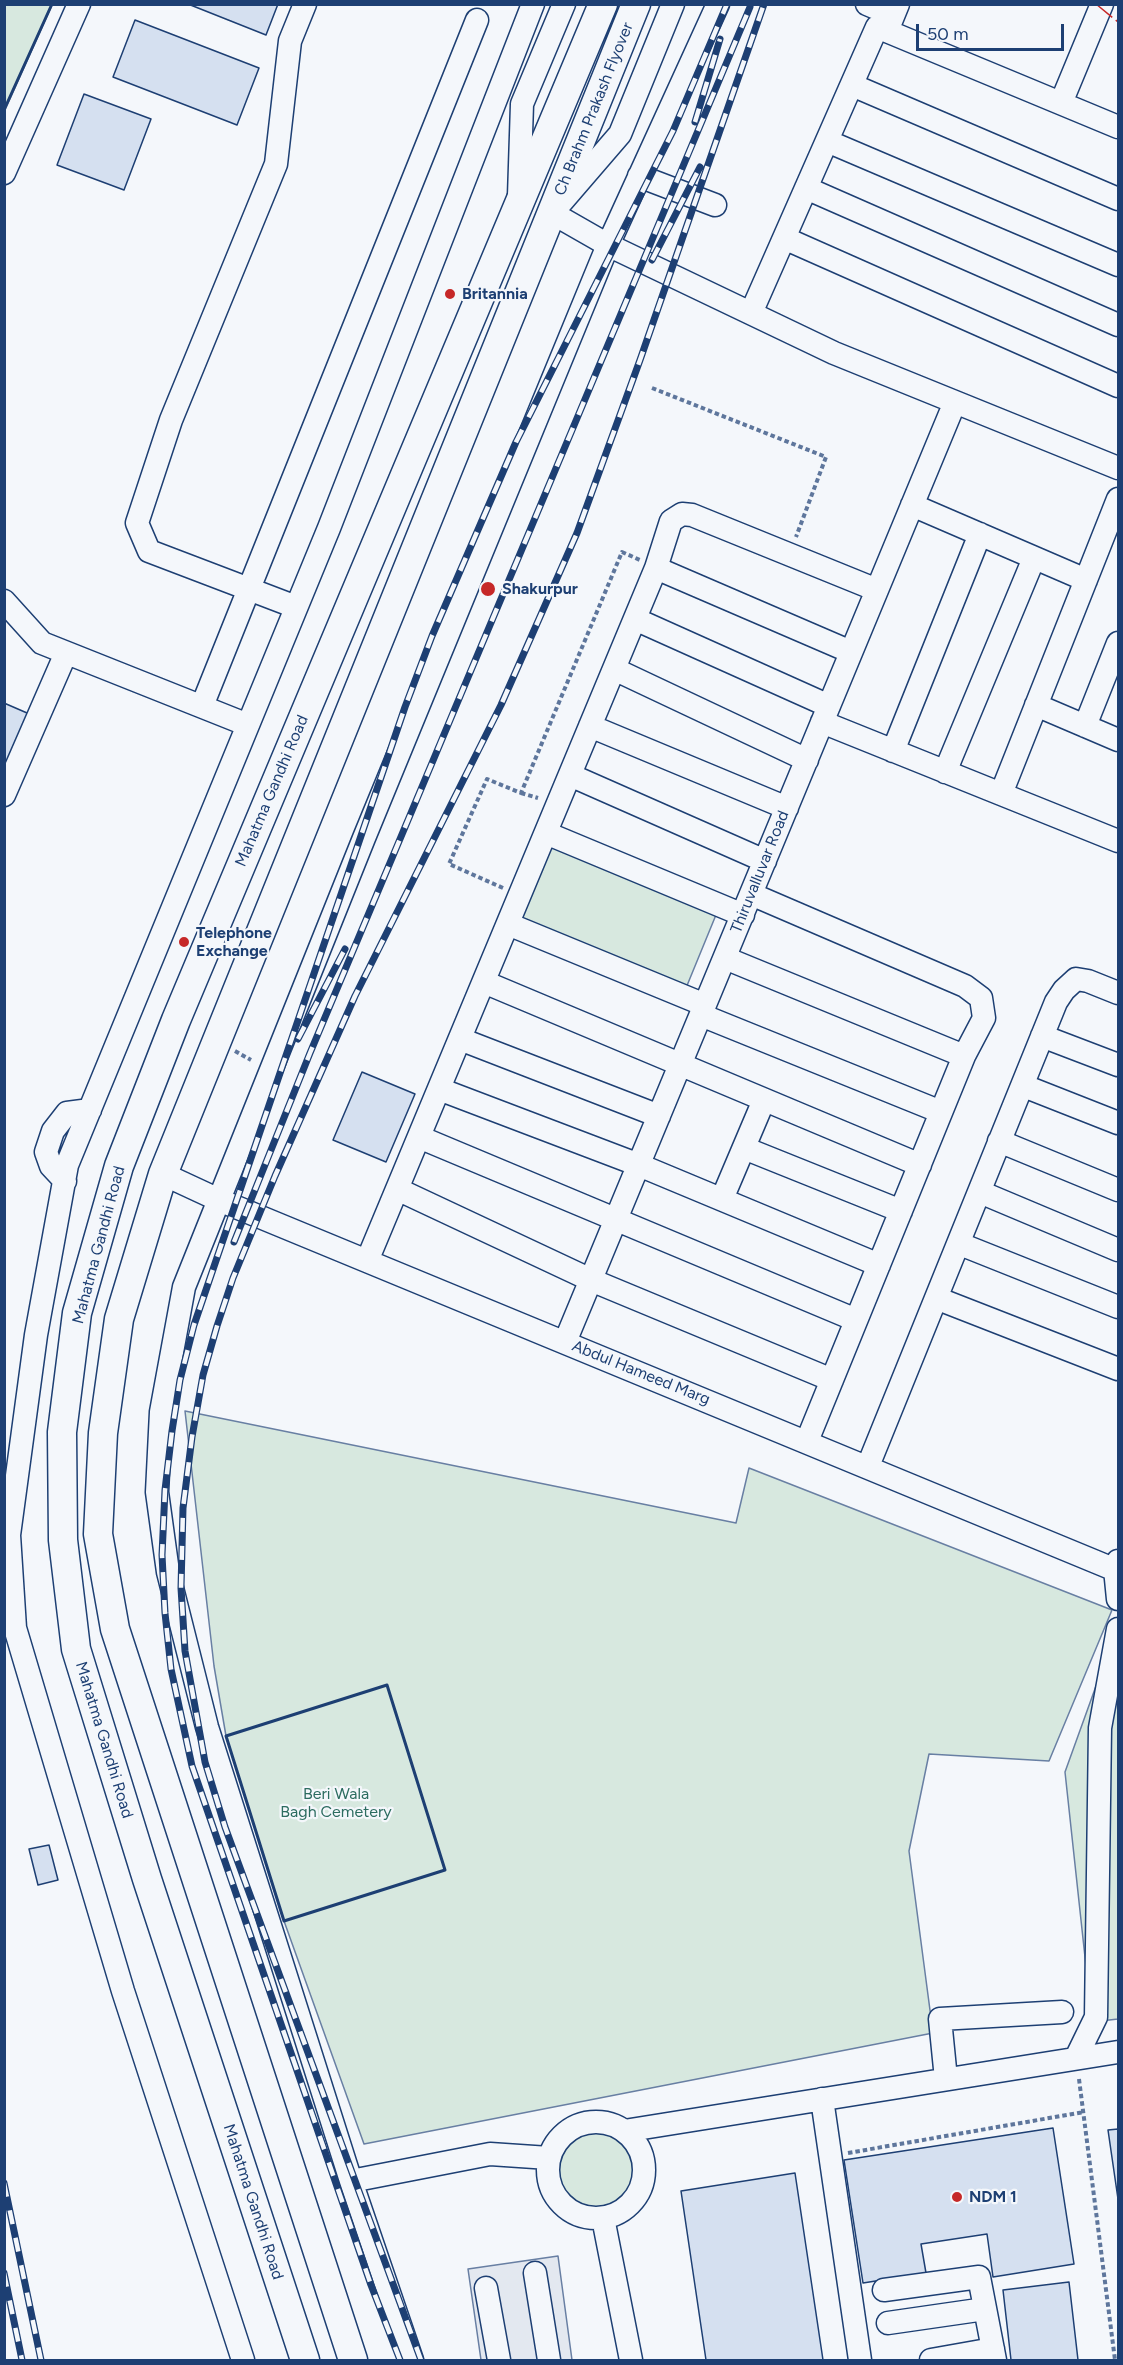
<!DOCTYPE html>
<html>
<head>
<meta charset="utf-8">
<style>
	body { margin:0 }
	#map { position:relative; width:1123px; height:2365px; overflow:hidden; background:#f4f7fb; font-family:Figtree,sans-serif }
	canvas { display:block }
	.frame { position:absolute; inset:0; border:6px solid #1d3f73; pointer-events:none }
	.scale { position:absolute; left:916px; top:24px; width:148px; height:27px; box-sizing:border-box; border:3px solid #1d3f73; border-top:0; padding-left:8px; font-size:18px; line-height:21px; white-space:nowrap; color:#1d3f73; -webkit-text-stroke:4px #f4f7fb; paint-order:stroke }
</style>
</head>
<body>
<div id="map">
<canvas width="1123" height="2365"></canvas>
<div class="frame"></div>
<div class="scale">50 m</div>
</div>
<script>
const context = document.querySelector('canvas').getContext('2d');
context.lineJoin = 'round';
function fillPath(path, color) {
  context.fillStyle = color;
  context.fill(path, 'evenodd');
}
function poly(rows) {
  const path = new Path2D();
  for (const r of rows) {
    if (r.length === 3) {
      path.moveTo(r[0] + r[2], r[1]);
      path.arc(r[0], r[1], r[2], 0, 2 * Math.PI);
      continue;
    }
    path.moveTo(r[0], r[1]);
    for (let i = 2; i < r.length; i += 2) path.lineTo(r[i], r[i + 1]);
  }
  return path;
}
function trace(path, color, width, dash) {
  context.strokeStyle = color;
  context.lineWidth = width;
  context.lineCap = dash ? 'butt' : 'round';
  context.setLineDash(dash || []);
  context.stroke(path);
}
function write(font, color, halo, rows, align = 'center') {
  context.font = font + ' Figtree,sans-serif';
  context.lineWidth = 4.5;
  context.setLineDash([]);
  context.textBaseline = 'middle';
  context.strokeStyle = halo;
  context.fillStyle = color;
  for (const [text, x, y, turn = 0] of rows) {
    context.save();
    context.translate(x, y);
    context.rotate((+turn || 0) * Math.PI / 180);
    context.textAlign = isNaN(turn) ? turn : align;
    if (halo) context.strokeText(text, 0, 0);
    context.fillText(text, 0, 0);
    context.restore();
  }
}
const green = poly([
	[5,4,52,5,5,110,4,5,5,4],
	[553,842,718,910,686,988,520,919,553,842],
	[185,1411,736,1523,749,1468,1112,1610,1049,1761,929,1754,909,1851,933,2033,364,2144,284,1921,226,1736,214,1666,185,1411],
	[1118,1625,1118,2019,1092,2022,1065,1772,1118,1625],
	[594,2173,41]
]);
fillPath(green, '#d7e8df');
trace(green, '#687fa3', 1.5);
const parking = poly([
	[558,2256,572,2360,481,2360,468,2269,558,2256]
]);
fillPath(parking, '#e3e8f0');
trace(parking, '#687fa3', 1.5);
const building = poly([
	[188,4,278,4,266,35,188,4],
	[135,20,259,68,237,125,113,77,135,20],
	[84,94,151,119,124,190,57,165,84,94],
	[4,703,34,716,4,769,4,703],
	[362,1072,415,1094,386,1162,333,1140,362,1072],
	[49,1845,58,1880,38,1885,29,1849,49,1845],
	[1053,2128,1074,2264,993,2277,987,2234,921,2244,926,2273,863,2283,844,2160,1053,2128],
	[1118,2129,1118,2199,1108,2130,1118,2129],
	[795,2173,823,2360,706,2360,681,2191,795,2173],
	[1069,2282,1078,2360,1011,2360,1003,2290,1069,2282]
]);
fillPath(building, '#d5e0f0');
trace(building, '#1d3f73', 1.5);
const minor = poly([
	[673,4,620,134,552,213,608,245,834,353,1118,468],
	[867,4,893,15],
	[887,31,898,4],
	[852,85,1118,199],
	[1061,103,1102,4],
	[827,141,1118,265],
	[4,173,79,4],
	[639,176,715,205],
	[806,188,1118,325],
	[519,196,522,104,564,4],
	[784,238,1118,386],
	[751,313,877,27,1118,127],
	[912,505,1086,580],
	[656,568,851,652],
	[4,601,42,643,248,725],
	[296,607,149,551,137,523,171,420,276,164,290,41,305,4],
	[635,619,829,706],
	[614,669,807,760],
	[1036,705,1118,740],
	[202,706,477,20],
	[822,722,1118,841],
	[590,726,787,808],
	[1085,726,1118,643],
	[893,751,980,534],
	[945,772,1034,558],
	[570,775,765,861],
	[1001,794,1118,499],
	[4,795,66,653],
	[546,833,743,915],
	[751,894,965,986,981,998,984,1018,964,1056,807,1441],
	[508,924,705,1005],
	[725,958,964,1056],
	[484,982,920,1165],
	[701,1015,941,1112],
	[1042,1036,1118,1065],
	[460,1039,659,1116],
	[1024,1086,1118,1123],
	[439,1089,639,1165,879,1265],
	[419,1137,856,1320],
	[999,1141,1118,1190],
	[744,1148,901,1211],
	[163,1174,219,1200,1118,1571],
	[65,1181,51,1166,46,1152,53,1131,67,1113,90,1110],
	[397,1189,591,1280,832,1380],
	[980,1192,1118,1250],
	[722,1199,764,1100],
	[960,1244,1118,1307],
	[367,1261,656,568,671,521,682,514,692,515,877,590],
	[936,1298,1118,1369],
	[565,1342,955,402],
	[868,1466,1056,1002,1064,990,1076,979,1088,981,1118,993],
	[1118,1561,1115,1569,1118,1599],
	[1076,2058,1096,2017,1100,1728,1118,1629],
	[946,2079,940,2019,1062,2012],
	[822,2099,860,2360],
	[596,2170,48],
	[624,2131,1118,2052],
	[351,2181,490,2154,549,2158],
	[603,2218,631,2360],
	[535,2273,549,2360],
	[486,2288,499,2360],
	[884,2290,979,2277,995,2360],
	[888,2323,985,2309],
	[243,2360,123,1991,15,1628,9,1535,36,1335,67,1165,329,528,533,4],
	[412,2360,351,2181,207,1727,168,1572,157,1492,161,1412,184,1287,364,838,608,245,718,4],
	[931,2360,993,2349]
]);
const major = poly([
	[305,2360,147,1879,76,1649,63,1540,62,1432,77,1313,119,1166,176,1020,603,4],
	[353,2360,115,1629,98,1534,103,1433,119,1319,163,1174,636,4]
]);
trace(minor, '#1d3f73', 25);
trace(major, '#1d3f73', 31);
trace(poly([
	[652,388,826,457,796,537],
	[521,793,538,798],
	[503,888,449,864,487,779,521,793,622,552,640,560],
	[235,1051,251,1060],
	[1079,2079,1115,2360],
	[848,2153,1084,2112]
]), '#5e769c', 4, [4.5, 3]);
trace(minor, '#f4f7fb', 22);
trace(major, '#f4f7fb', 28);
const rail = poly([
	[695,122,720,39],
	[652,260,700,167],
	[298,1039,345,949],
	[234,1242,310,1053,750,7],
	[4,2183,41,2360],
	[4,2273,22,2360],
	[400,2360,371,2285,192,1766,171,1669,165,1613,162,1555,165,1490,172,1431,180,1380,194,1325,405,707,432,636,516,442,673,131,727,4],
	[421,2360,225,1827,205,1762,185,1651,181,1588,183,1508,192,1437,203,1375,217,1326,233,1278,275,1176,355,996,501,705,577,533,640,360,764,4]
]);
trace(rail, '#1d3f73', 7);
trace(rail, '#f4f7fb', 4.5, [14]);
trace(poly([
	[4,110,52,4],
	[387,1685,445,1870,284,1921,226,1736,387,1685]
]), '#1d3f73', 3);
trace(poly([
	[1096,4,1118,22]
]), '#c62828', 1.5, [21, 4.5, 3, 4.5]);
for (const [x, y, r, color] of [
	[450,294,6,"#c62828"],
	[488,589,8,"#c62828"],
	[184,942,6,"#c62828"],
	[957,2197,6,"#c62828"]
]) {
  const dot = new Path2D();
  dot.arc(x, y, r, 0, 2 * Math.PI);
  context.fillStyle = color;
  context.fill(dot);
  trace(dot, '#f4f7fb', 2);
}
write('16px', '#1d3f73', '#f4f7fb', [
	["Ch Brahm Prakash Flyover",594,109,-68],
	["Mahatma Gandhi Road",272,791,-67],
	["Thiruvalluvar Road",760,872,-68],
	["Mahatma Gandhi Road",99,1245,-75],
	["Abdul Hameed Marg",641,1373,22],
	["Mahatma Gandhi Road",104,1740,73],
	["Mahatma Gandhi Road",253,2202,72]
]);
write('bold 16px', '#1d3f73', '#f4f7fb', [
	["Britannia",462,294],
	["Shakurpur",502,589],
	["Telephone",196,933],
	["Exchange",196,951],
	["NDM 1",969,2197]
], 'left');
write('16px', '#2c6c60', '#f4f7fb', [
	["Beri Wala",336,1794],
	["Bagh Cemetery",336,1812]
]);
</script>
</body>
</html>
